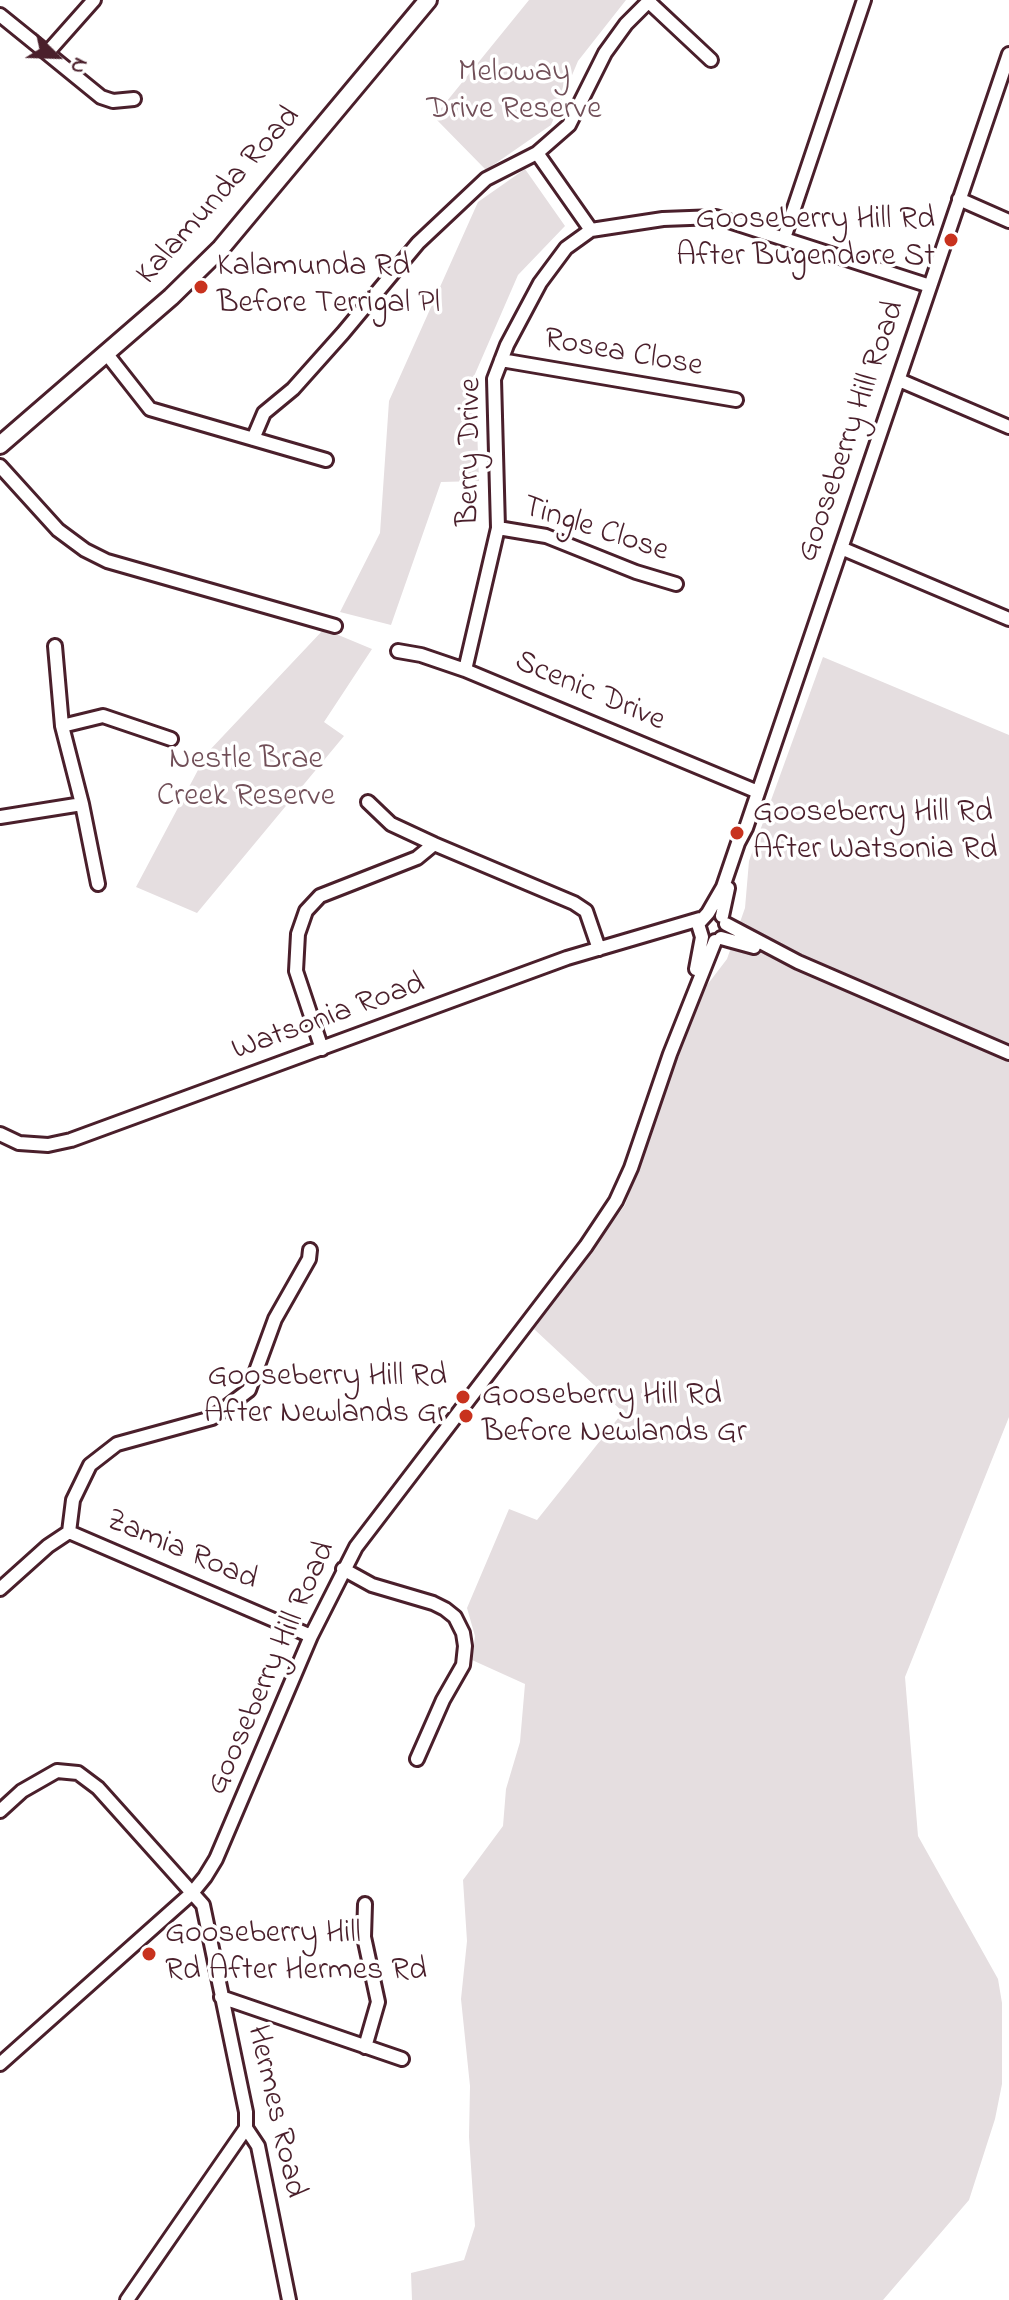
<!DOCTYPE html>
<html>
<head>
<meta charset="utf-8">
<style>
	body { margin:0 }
	#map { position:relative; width:1009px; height:2300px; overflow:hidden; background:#fff; font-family:"Indie Flower",sans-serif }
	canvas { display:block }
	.north { position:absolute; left:16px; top:16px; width:80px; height:80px; -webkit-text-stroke:6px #fff; paint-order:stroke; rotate:113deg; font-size:22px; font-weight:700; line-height:32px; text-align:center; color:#4a1f2b }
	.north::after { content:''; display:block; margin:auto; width:28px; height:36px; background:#4a1f2b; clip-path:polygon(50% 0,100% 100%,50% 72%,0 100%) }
</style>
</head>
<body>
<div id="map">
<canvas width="1009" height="2300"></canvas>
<div class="north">N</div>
</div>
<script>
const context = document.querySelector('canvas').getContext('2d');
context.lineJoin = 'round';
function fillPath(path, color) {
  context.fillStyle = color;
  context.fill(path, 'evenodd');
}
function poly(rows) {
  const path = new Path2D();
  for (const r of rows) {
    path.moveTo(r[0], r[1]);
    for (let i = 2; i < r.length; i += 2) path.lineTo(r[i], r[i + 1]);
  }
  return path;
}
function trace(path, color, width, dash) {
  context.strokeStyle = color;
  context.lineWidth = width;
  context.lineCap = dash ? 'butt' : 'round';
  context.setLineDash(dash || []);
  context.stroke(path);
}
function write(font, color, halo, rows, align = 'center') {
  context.font = font + ' "Indie Flower",sans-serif';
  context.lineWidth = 7;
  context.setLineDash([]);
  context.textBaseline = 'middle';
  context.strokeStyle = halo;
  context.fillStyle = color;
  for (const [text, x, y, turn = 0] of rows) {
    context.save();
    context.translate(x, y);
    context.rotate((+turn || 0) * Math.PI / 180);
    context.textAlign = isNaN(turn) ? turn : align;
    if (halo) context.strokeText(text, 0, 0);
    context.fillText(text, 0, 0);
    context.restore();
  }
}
fillPath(poly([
	[529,0,626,0,578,61,551,125,486,170,434,117],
	[525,169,565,226,518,275,475,374,479,481,441,482,391,625,340,612,380,533,389,401,478,202],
	[324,629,372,649,324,722,344,736,197,913,136,887,207,753],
	[823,657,1009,735,1009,1417,905,1677,918,1836,998,1979,1002,2003,1002,2084,995,2119,969,2200,883,2300,412,2300,411,2273,464,2260,475,2226,469,2137,470,2086,461,1999,467,1941,463,1880,503,1826,506,1789,520,1742,525,1684,472,1660,475,1636,467,1608,509,1509,537,1520,623,1412,534,1329,625,1205,701,993,727,959,745,908,749,861]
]), '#e5dee0');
const minor = poly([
	[648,1,711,60],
	[0,15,47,53,94,0],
	[47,53,101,97,113,101,134,99],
	[537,153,591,230],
	[959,199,1009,221],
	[784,238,864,0],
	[106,353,150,409,326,460],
	[501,360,736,400],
	[899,380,1009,427],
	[253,439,264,413,293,389,343,333,418,243,486,179,537,153,569,125,605,53,626,24,650,0],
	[0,466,58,530,85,550,107,561,335,626],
	[498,528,546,536,636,572,676,584],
	[841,548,1009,619],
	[55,646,62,726,82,804,98,884],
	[398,651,421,655,465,670,758,792],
	[465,670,498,528,494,379,507,345,540,283,566,248,591,230,663,219,716,217,930,286],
	[62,726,103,716,171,739],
	[368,802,391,824,434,844],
	[0,817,82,804],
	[722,916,728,888],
	[726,924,798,962,1009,1053],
	[721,938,754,947],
	[696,969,702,937,698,924,708,913,723,887,738,843,746,828,1009,54],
	[322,1049,296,971,298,934,306,911,320,896,417,858,434,844,574,903,586,911,599,949],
	[0,1134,19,1143,48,1145,71,1140,567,958,700,919],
	[69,1532,73,1500,90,1465,117,1444,212,1418,249,1390,275,1319,309,1259,310,1250],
	[343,1569,372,1585,433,1603,445,1609,455,1617,463,1633,465,1646,463,1665,443,1700,417,1759],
	[0,1589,48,1546,69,1532,311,1636],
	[0,1811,22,1791,57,1771,78,1773,98,1788,203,1905,246,2112,246,2128,258,2146,289,2300],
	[221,1997,402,2059],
	[365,2047,378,2002,364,1937,365,1904],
	[0,2064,192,1893,205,1877,216,1859,311,1636,356,1547,586,1246,616,1201,631,1168,670,1054,715,941],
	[127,2300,246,2128]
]);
const major = poly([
	[0,445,171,297,221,248,428,0]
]);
trace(minor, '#4a1f2b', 18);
trace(major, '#4a1f2b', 22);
trace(minor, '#fff', 12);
trace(major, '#fff', 16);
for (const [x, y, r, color] of [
	[951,240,8,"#c8321e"],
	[201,287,8,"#c8321e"],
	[737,833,8,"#c8321e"],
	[463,1397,8,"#c8321e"],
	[466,1416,8,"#c8321e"],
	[149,1954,8,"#c8321e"]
]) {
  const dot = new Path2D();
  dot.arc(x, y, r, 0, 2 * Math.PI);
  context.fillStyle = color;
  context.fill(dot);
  trace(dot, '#fff', 3);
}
write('32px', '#714f58', '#fff', [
	["Meloway",514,75],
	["Drive Reserve",514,112],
	["Nestle Brae",246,762],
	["Creek Reserve",246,799]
]);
write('32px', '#4a1f2b', '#fff', [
	["Kalamunda Road",220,197,-48],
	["Rosea Close",623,355,10],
	["Gooseberry Hill Road",853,432,-71],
	["Berry Drive",472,452,-89],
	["Tingle Close",595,531,18],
	["Scenic Drive",589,693,23],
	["Watsonia Road",329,1019,-20],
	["Zamia Road",181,1552,23],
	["Gooseberry Hill Road",273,1669,-66],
	["Hermes Road",274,2112,77]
]);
write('32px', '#4a1f2b', '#fff', [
	["Gooseberry Hill Rd",935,222,"right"],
	["After Bugendore St",935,259,"right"],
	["Kalamunda Rd",217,269],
	["Before Terrigal Pl",217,306],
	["Gooseberry Hill Rd",753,815],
	["After Watsonia Rd",753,852],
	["Gooseberry Hill Rd",447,1379,"right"],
	["After Newlands Gr",447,1416,"right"],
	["Gooseberry Hill Rd",482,1398],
	["Before Newlands Gr",482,1435],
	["Gooseberry Hill",165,1936],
	["Rd After Hermes Rd",165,1973]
], 'left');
</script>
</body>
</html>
